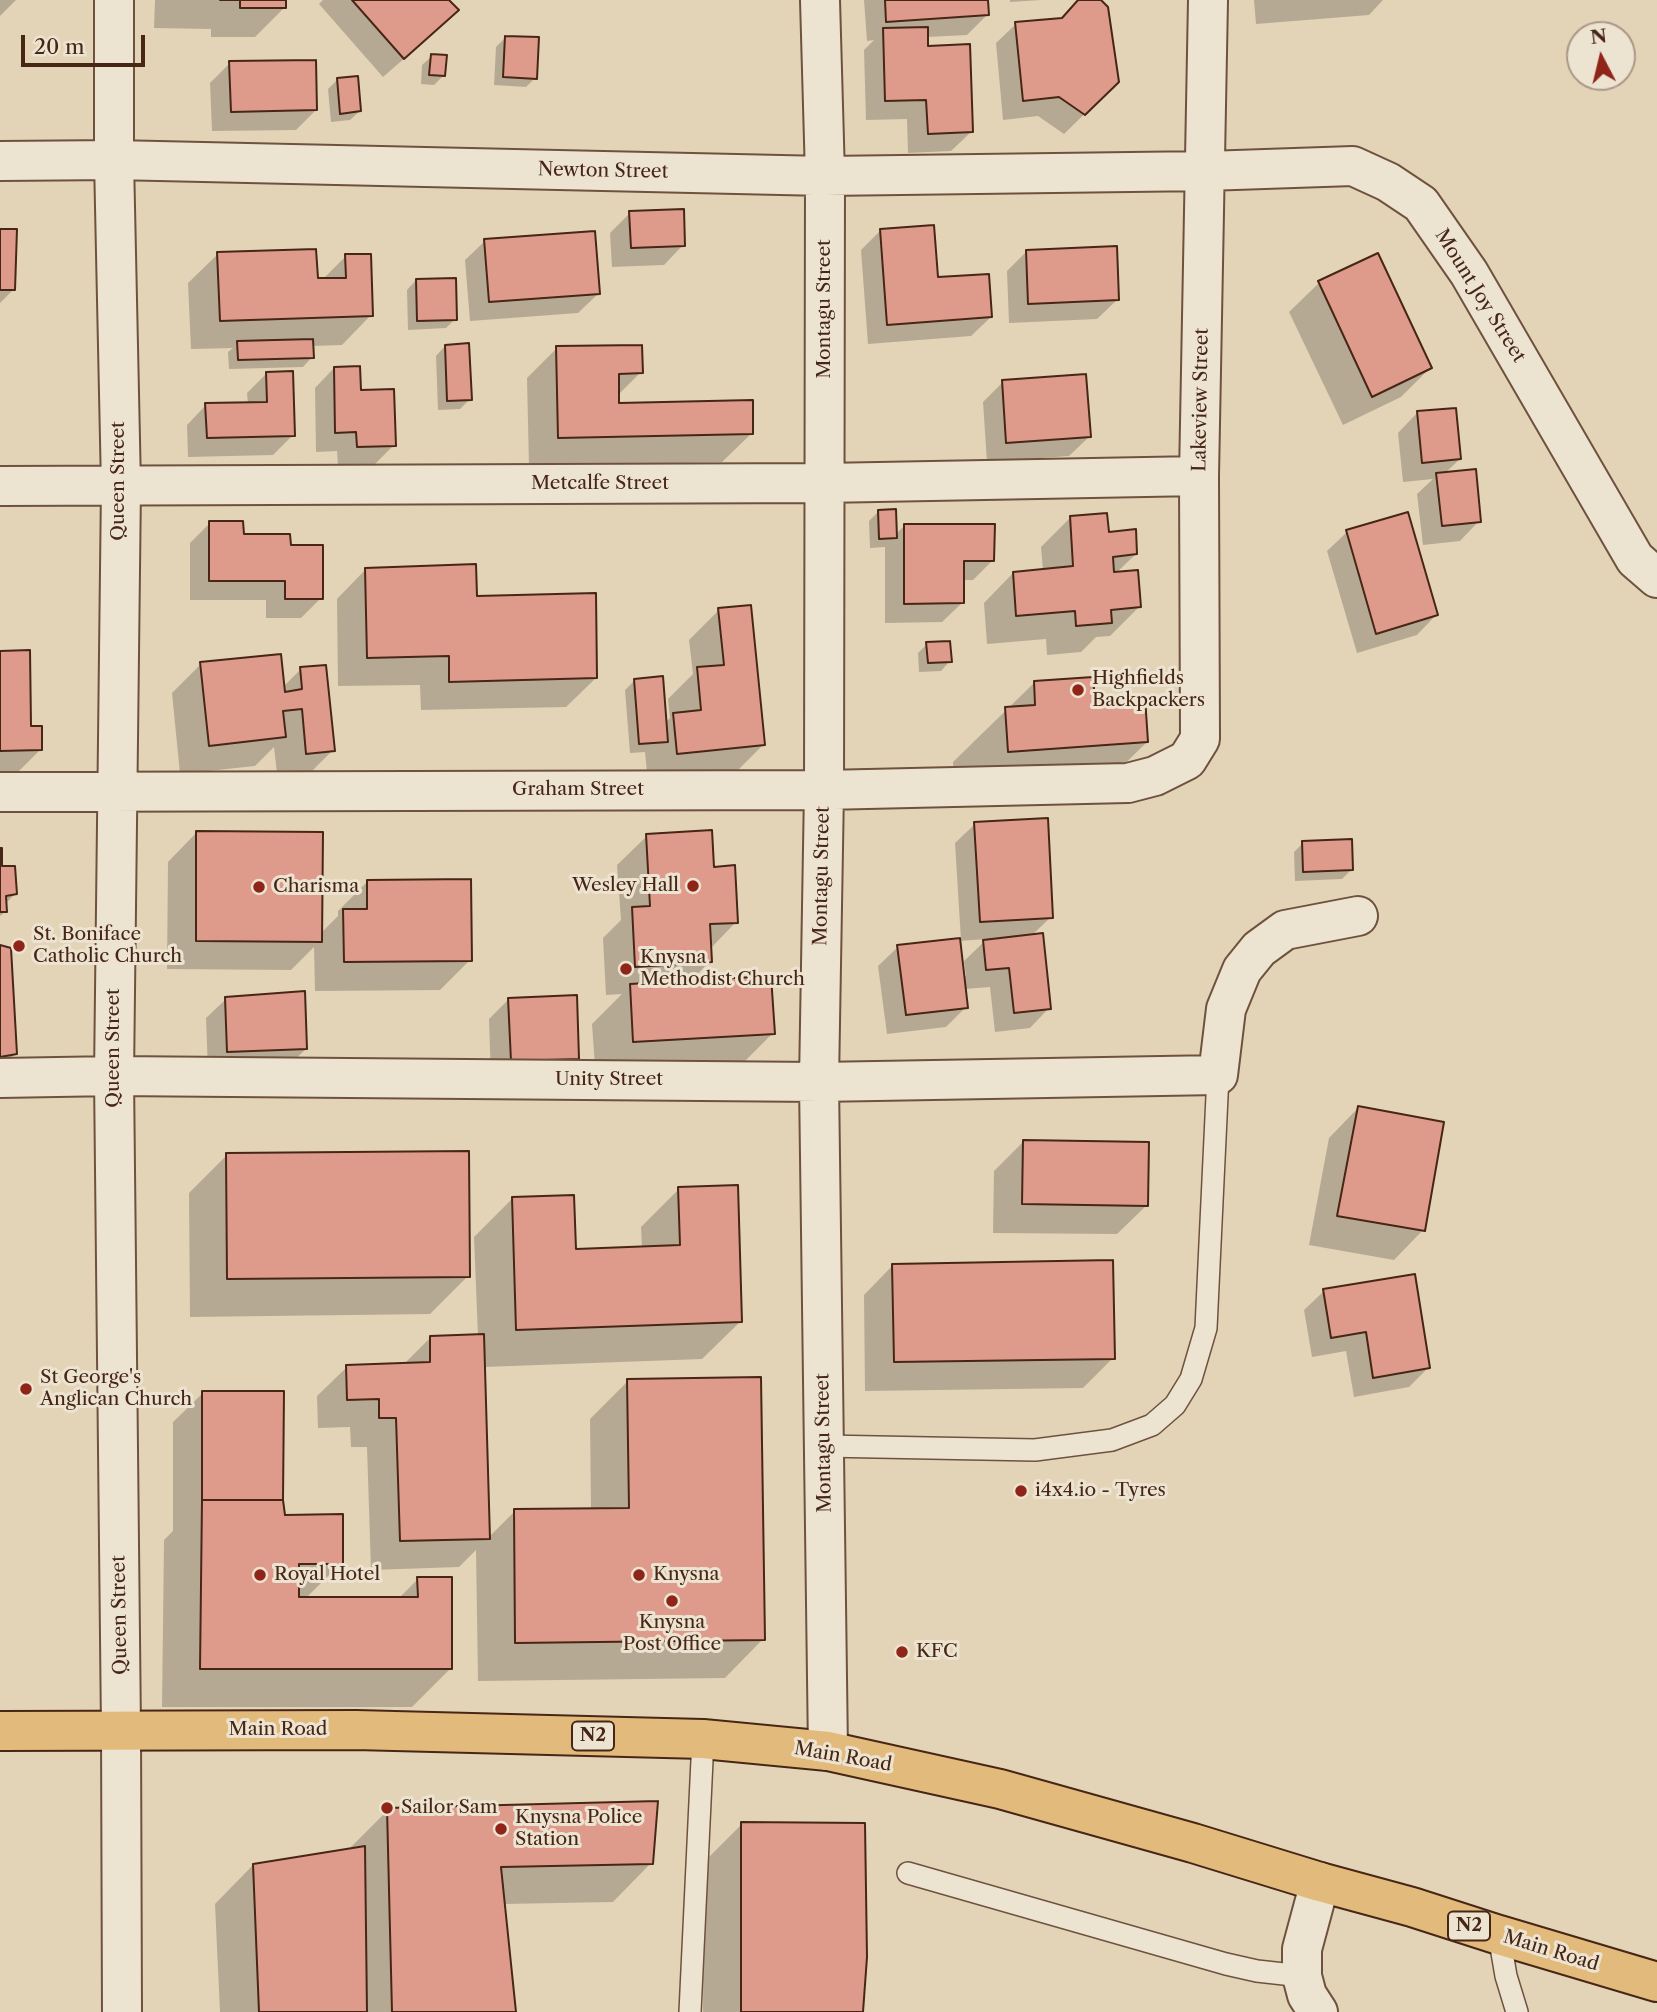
<!DOCTYPE html>
<html>
<head>
<meta charset="utf-8">
<style>
	body { margin:0 }
	#map { position:relative; width:1657px; height:2012px; overflow:hidden; background:#e3d4b8; font-family:"Libre Caslon Text",serif }
	canvas { display:block }
	.north { position:absolute; left:1566px; top:21px; width:70px; height:70px; box-sizing:border-box; background:#ede3d1; border:2px solid #ab9786; border-radius:50%; rotate:353deg; font-size:19px; font-weight:700; line-height:28px; text-align:center; color:#472616 }
	.north::after { content:''; display:block; margin:auto; width:24px; height:32px; background:#8f2418; clip-path:polygon(50% 0,100% 100%,50% 72%,0 100%) }
	.scale { position:absolute; left:21px; top:35px; width:124px; height:32px; box-sizing:border-box; border:4px solid #472616; border-top:0; padding-left:9px; font-size:21px; line-height:24px; white-space:nowrap; color:#472616; -webkit-text-stroke:5px #ede3d1; paint-order:stroke }
</style>
</head>
<body>
<div id="map">
<canvas width="1657" height="2012"></canvas>
<div class="north">N</div>
<div class="scale">20 m</div>
</div>
<script>
const context = document.querySelector('canvas').getContext('2d');
context.lineJoin = 'round';
function fillPath(path, color) {
  context.fillStyle = color;
  context.fill(path, 'evenodd');
}
function poly(rows) {
  const path = new Path2D();
  for (const r of rows) {
    path.moveTo(r[0], r[1]);
    for (let i = 2; i < r.length; i += 2) path.lineTo(r[i], r[i + 1]);
  }
  return path;
}
function trace(path, color, width, dash) {
  context.strokeStyle = color;
  context.lineWidth = width;
  context.lineCap = dash ? 'butt' : 'round';
  context.setLineDash(dash || []);
  context.stroke(path);
}
function write(font, color, halo, rows, align = 'center') {
  context.font = font + ' "Libre Caslon Text",serif';
  context.lineWidth = 6;
  context.setLineDash([]);
  context.textBaseline = 'middle';
  context.strokeStyle = halo;
  context.fillStyle = color;
  for (const [text, x, y, turn = 0] of rows) {
    context.save();
    context.translate(x, y);
    context.rotate((+turn || 0) * Math.PI / 180);
    context.textAlign = isNaN(turn) ? turn : align;
    if (halo) context.strokeText(text, 0, 0);
    context.fillText(text, 0, 0);
    context.restore();
  }
}
fillPath(poly([
	[0,0,16,0,0,16],
	[155,0,285,0,284,8,255,37,211,37,211,29,154,28],
	[323,0,447,0,437,30,383,77,319,4],
	[864,0,986,0,987,15,967,35,927,37,927,48,971,132,951,151,908,153,907,119,866,120,864,50,874,40,867,41],
	[1010,0,1041,0,1010,2],
	[1080,0,1098,0,1117,82,1064,134,1038,116,1003,120,996,43,1016,24,1061,19],
	[1254,0,1383,0,1369,15,1256,24],
	[505,38,535,78,526,87,494,85,496,47],
	[432,56,444,75,434,85,421,84,422,65],
	[230,63,316,110,296,130,212,131,210,83],
	[337,80,360,111,350,120,331,122,328,89],
	[630,213,683,245,664,265,612,267,610,233],
	[881,230,936,279,991,317,971,336,868,344,861,250],
	[0,231,13,290,0,303],
	[485,241,598,294,578,313,470,321,465,260],
	[1027,251,1117,300,1097,319,1009,323,1007,271],
	[218,254,322,280,346,256,371,315,342,345,312,346,312,357,303,367,229,369,228,352,233,348,191,349,188,283],
	[1377,255,1430,368,1401,397,1343,425,1289,312,1319,283],
	[416,280,455,319,446,328,408,330,407,290],
	[445,346,470,399,460,409,438,410,436,356],
	[557,348,641,372,617,396,618,404,752,433,722,462,529,467,527,378],
	[334,368,359,392,394,445,374,465,338,466,337,451,316,452,315,388],
	[267,373,293,435,273,455,188,457,187,425,206,405,248,404,247,393],
	[1003,382,1089,437,1069,456,987,462,983,402],
	[1417,413,1460,459,1444,474,1479,521,1460,541,1423,545,1417,494,1433,479,1403,482,1398,433],
	[878,512,895,535,905,525,993,560,973,580,962,580,962,603,942,622,885,623,885,547,870,548,869,521],
	[1070,518,1108,534,1136,554,1115,574,1139,607,1110,636,1096,637,1081,652,1047,655,1046,639,987,644,984,603,1013,573,1043,571,1041,547],
	[210,523,242,536,289,547,321,598,301,618,266,618,266,600,190,600,190,543],
	[1347,532,1436,615,1417,635,1357,653,1327,551],
	[366,569,475,597,596,678,566,707,421,710,420,685,338,686,337,599],
	[719,610,763,745,734,774,648,783,645,752,630,753,625,690,635,680,665,723,670,718,668,699,693,674,689,640],
	[927,644,950,661,941,671,919,672,918,653],
	[0,653,29,728,41,749,11,779,0,779],
	[201,664,283,687,301,669,333,750,303,780,278,782,274,747,255,766,180,774,172,693],
	[1034,683,1093,703,1147,742,1093,795,955,804,953,762],
	[975,824,1051,917,1031,936,1049,1008,1030,1028,995,1032,990,987,964,989,966,1007,946,1027,887,1034,878,966,898,947,961,940,955,843],
	[987,939,964,961,966,976,962,977,958,941],
	[197,832,320,934,338,916,338,911,367,882,470,960,440,990,315,991,314,947,291,970,167,969,168,862],
	[647,836,712,869,736,922,710,949,710,961,690,982,773,1033,735,1071,596,1080,592,1024,622,994,606,995,603,938,621,920,617,865],
	[1303,843,1351,870,1342,879,1295,881,1294,852],
	[0,856,0,868,15,894,4,905,5,912,0,916],
	[0,947,15,1054,0,1069],
	[226,999,306,1049,286,1068,208,1071,206,1018],
	[509,999,577,1058,558,1078,491,1080,489,1019],
	[1358,1108,1423,1230,1394,1260,1309,1245,1329,1138],
	[1023,1142,1147,1205,1117,1234,993,1233,994,1171],
	[227,1155,468,1276,430,1314,190,1317,189,1193],
	[679,1189,741,1321,702,1359,484,1367,489,1537,515,1511,591,1510,590,1419,628,1381,763,1639,725,1678,478,1681,476,1550,459,1567,371,1570,367,1447,351,1447,350,1427,318,1428,317,1396,347,1367,403,1365,430,1338,478,1336,474,1237,512,1199,575,1251,642,1248,641,1227],
	[893,1265,1113,1358,1083,1388,865,1391,864,1295],
	[1324,1291,1428,1368,1409,1387,1354,1397,1346,1351,1312,1357,1304,1310],
	[203,1393,283,1516,341,1563,305,1599,398,1599,418,1579,450,1669,412,1707,162,1707,164,1540,173,1531,173,1422],
	[388,1810,651,1863,613,1902,503,1904,514,2012,220,2012,215,1904,253,1865,350,1851,350,1848],
	[742,1824,861,2012,703,2012,704,1862]
]), '#0003');
const building = poly([
	[220,0,286,0,286,8,240,8,240,0,220,0],
	[352,0,449,0,459,10,404,59,352,0],
	[885,0,988,0,989,15,886,22,885,0],
	[1078,0,1101,0,1108,7,1119,82,1085,115,1059,97,1023,101,1015,22,1062,18,1078,0],
	[928,27,928,46,970,44,973,132,928,134,926,100,885,101,883,28,928,27],
	[505,36,539,37,537,79,503,77,505,36],
	[431,54,447,55,445,76,429,75,431,54],
	[316,60,317,110,231,112,229,61,316,60],
	[358,76,361,111,340,114,337,78,358,76],
	[684,209,685,246,631,248,629,211,684,209],
	[934,225,938,277,989,274,992,317,887,325,880,229,934,225],
	[0,229,17,229,15,290,0,290,0,229],
	[595,231,600,294,489,302,484,239,595,231],
	[1117,246,1119,300,1028,304,1026,250,1117,246],
	[316,249,318,278,346,278,345,254,371,254,373,316,220,321,217,252,316,249],
	[1378,253,1432,368,1372,397,1318,281,1378,253],
	[456,278,457,320,417,321,416,279,456,278],
	[313,339,314,358,238,360,237,341,313,339],
	[469,343,472,400,447,401,445,345,469,343],
	[642,345,643,373,619,374,619,403,753,400,753,434,558,438,556,346,642,345],
	[360,366,361,390,394,389,396,446,357,447,356,432,335,433,334,367,360,366],
	[293,371,295,436,207,438,205,403,267,402,266,372,293,371],
	[1086,374,1091,437,1006,443,1002,380,1086,374],
	[1456,408,1461,459,1422,463,1417,411,1456,408],
	[1476,469,1481,522,1442,526,1436,473,1476,469],
	[896,509,897,538,879,539,878,510,896,509],
	[1408,512,1438,615,1376,634,1346,530,1408,512],
	[1107,513,1109,532,1136,529,1137,554,1113,557,1114,572,1138,570,1141,607,1111,610,1112,623,1076,626,1075,611,1016,616,1013,572,1073,566,1070,516,1107,513],
	[209,521,243,521,244,534,290,534,291,545,323,545,323,599,285,599,285,581,209,581,209,521],
	[904,524,995,524,994,561,964,561,964,603,904,604,904,524],
	[476,564,477,596,596,593,597,678,449,682,449,656,367,658,365,568,476,564],
	[751,605,765,745,677,754,673,713,701,710,697,667,724,665,718,608,751,605],
	[950,641,952,662,928,663,926,642,950,641],
	[30,650,31,726,42,726,42,750,0,751,0,651,30,650],
	[281,654,285,692,302,689,300,667,326,665,335,751,306,754,302,709,283,711,286,737,209,746,200,662,281,654],
	[663,676,668,742,639,744,634,679,663,676],
	[1093,677,1095,701,1145,697,1148,742,1008,752,1005,707,1035,705,1034,681,1093,677],
	[1048,818,1053,918,980,922,974,822,1048,818],
	[712,830,714,867,735,865,738,923,710,924,712,962,635,967,632,907,650,906,646,834,712,830],
	[196,831,323,832,322,942,196,941,196,831],
	[1352,839,1353,870,1303,872,1302,841,1352,839],
	[0,848,2,848,2,866,15,866,17,894,6,896,7,912,0,912,0,848],
	[471,879,472,961,344,962,343,909,367,909,367,880,471,879],
	[1043,933,1051,1009,1014,1013,1009,968,986,970,983,940,1043,933],
	[960,938,968,1008,906,1015,897,945,960,938],
	[0,945,11,948,17,1054,0,1057,0,945],
	[771,976,775,1034,633,1042,630,984,771,976],
	[305,991,307,1049,227,1052,225,997,305,991],
	[577,995,579,1059,511,1061,508,998,577,995],
	[1358,1106,1444,1122,1425,1231,1337,1216,1358,1106],
	[1023,1140,1149,1142,1148,1206,1022,1204,1023,1140],
	[469,1151,470,1277,227,1279,226,1153,469,1151],
	[738,1185,742,1322,516,1330,512,1197,574,1195,576,1249,680,1245,678,1187,738,1185],
	[1113,1260,1115,1359,894,1362,892,1264,1113,1260],
	[1415,1274,1430,1368,1373,1378,1366,1332,1331,1338,1323,1289,1415,1274],
	[484,1334,490,1539,400,1541,396,1418,379,1418,379,1399,347,1400,346,1365,430,1362,430,1336,484,1334],
	[761,1377,765,1640,515,1643,514,1509,629,1508,627,1379,761,1377],
	[202,1391,284,1391,283,1500,202,1500,202,1391],
	[202,1500,283,1500,285,1515,343,1514,343,1564,299,1564,299,1597,418,1597,417,1577,452,1577,452,1669,200,1669,202,1500],
	[658,1801,653,1864,501,1867,516,2012,392,2012,387,1808,658,1801],
	[741,1822,865,1823,867,1957,863,2012,741,2012,741,1822],
	[365,1846,367,2012,259,2012,253,1864,365,1846]
]);
fillPath(building, '#de9b8c');
trace(building, '#472616', 2);
const lane = poly([
	[824,1446,1035,1450,1112,1440,1152,1425,1175,1405,1191,1379,1206,1328,1218,1075],
	[908,1873,1226,1964,1257,1971,1302,1976],
	[1499,1935,1506,1976,1517,2012],
	[690,2012,703,1739]
]);
const street = poly([
	[114,0,114,160,121,486,114,1076,121,1730,122,2012],
	[820,0,825,176,824,790,819,1082,828,1751],
	[0,161,114,160,825,176,1206,171,1353,166,1388,182,1421,204,1469,273,1635,559,1657,578],
	[0,486,824,483,1199,476],
	[0,792,824,790,1128,783,1155,776,1187,760,1200,739,1199,476,1208,0],
	[0,1078,114,1076,819,1082,1218,1075,1226,1009,1242,970,1259,949,1285,930,1358,916],
	[1318,2012,1307,1995,1302,1976,1302,1949,1320,1882]
]);
const highway = poly([
	[0,1731,356,1730,703,1739,828,1751,1000,1789,1193,1843,1320,1882,1412,1907,1499,1935,1657,1982]
]);
trace(lane, '#6e523e', 24);
trace(street, '#6e523e', 42);
trace(highway, '#472616', 42);
trace(lane, '#ede3d1', 21);
trace(street, '#ede3d1', 38);
trace(highway, '#e2ba7c', 38);
for (const [x, y, r, color] of [
	[1078,690,7,"#8f2418"],
	[693,886,7,"#8f2418"],
	[259,887,7,"#8f2418"],
	[19,946,7,"#8f2418"],
	[626,969,7,"#8f2418"],
	[26,1389,7,"#8f2418"],
	[1021,1491,7,"#8f2418"],
	[260,1575,7,"#8f2418"],
	[639,1575,7,"#8f2418"],
	[672,1601,7,"#8f2418"],
	[902,1652,7,"#8f2418"],
	[387,1808,7,"#8f2418"],
	[501,1829,7,"#8f2418"]
]) {
  const dot = new Path2D();
  dot.arc(x, y, r, 0, 2 * Math.PI);
  context.fillStyle = color;
  context.fill(dot);
  trace(dot, '#ede3d1', 2.5);
}
for (const [x, y, w] of [
	[593,1736,42],
	[1469,1926,42]
]) {
  const box = new Path2D();
  box.roundRect(x - w / 2, y - 14.5, w, 29, 5);
  context.fillStyle = '#ede3d1';
  context.fill(box);
  trace(box, '#472616', 2);
}
write('bold 18px', '#472616', null, [
	["N2",593,1736],
	["N2",1469,1926]
]);
write('19px', '#472616', '#ede3d1', [
	["Newton Street",603,171,1],
	["Mount Joy Street",1480,296,58],
	["Montagu Street",825,309,-90],
	["Lakeview Street",1201,400,-89],
	["Queen Street",119,481,-90],
	["Metcalfe Street",600,484],
	["Graham Street",578,790],
	["Montagu Street",822,876,-89],
	["Queen Street",114,1048,-90],
	["Unity Street",609,1080],
	["Montagu Street",824,1443,-91],
	["Queen Street",120,1615,-91],
	["Main Road",278,1730],
	["Main Road",843,1757,10],
	["Main Road",1551,1951,17]
]);
write('19px', '#472616', '#ede3d1', [
	["Highfields",1092,679],
	["Backpackers",1092,701],
	["Wesley Hall",679,886,"right"],
	["Charisma",273,887],
	["St. Boniface",33,935],
	["Catholic Church",33,957],
	["Knysna",640,958],
	["Methodist Church",640,980],
	["St George's",40,1378],
	["Anglican Church",40,1400],
	["i4x4.io - Tyres",1035,1491],
	["Royal Hotel",274,1575],
	["Knysna",653,1575],
	["Knysna",672,1623,"center"],
	["Post Office",672,1645,"center"],
	["KFC",916,1652],
	["Sailor Sam",401,1808],
	["Knysna Police",515,1818],
	["Station",515,1840]
], 'left');
</script>
</body>
</html>
